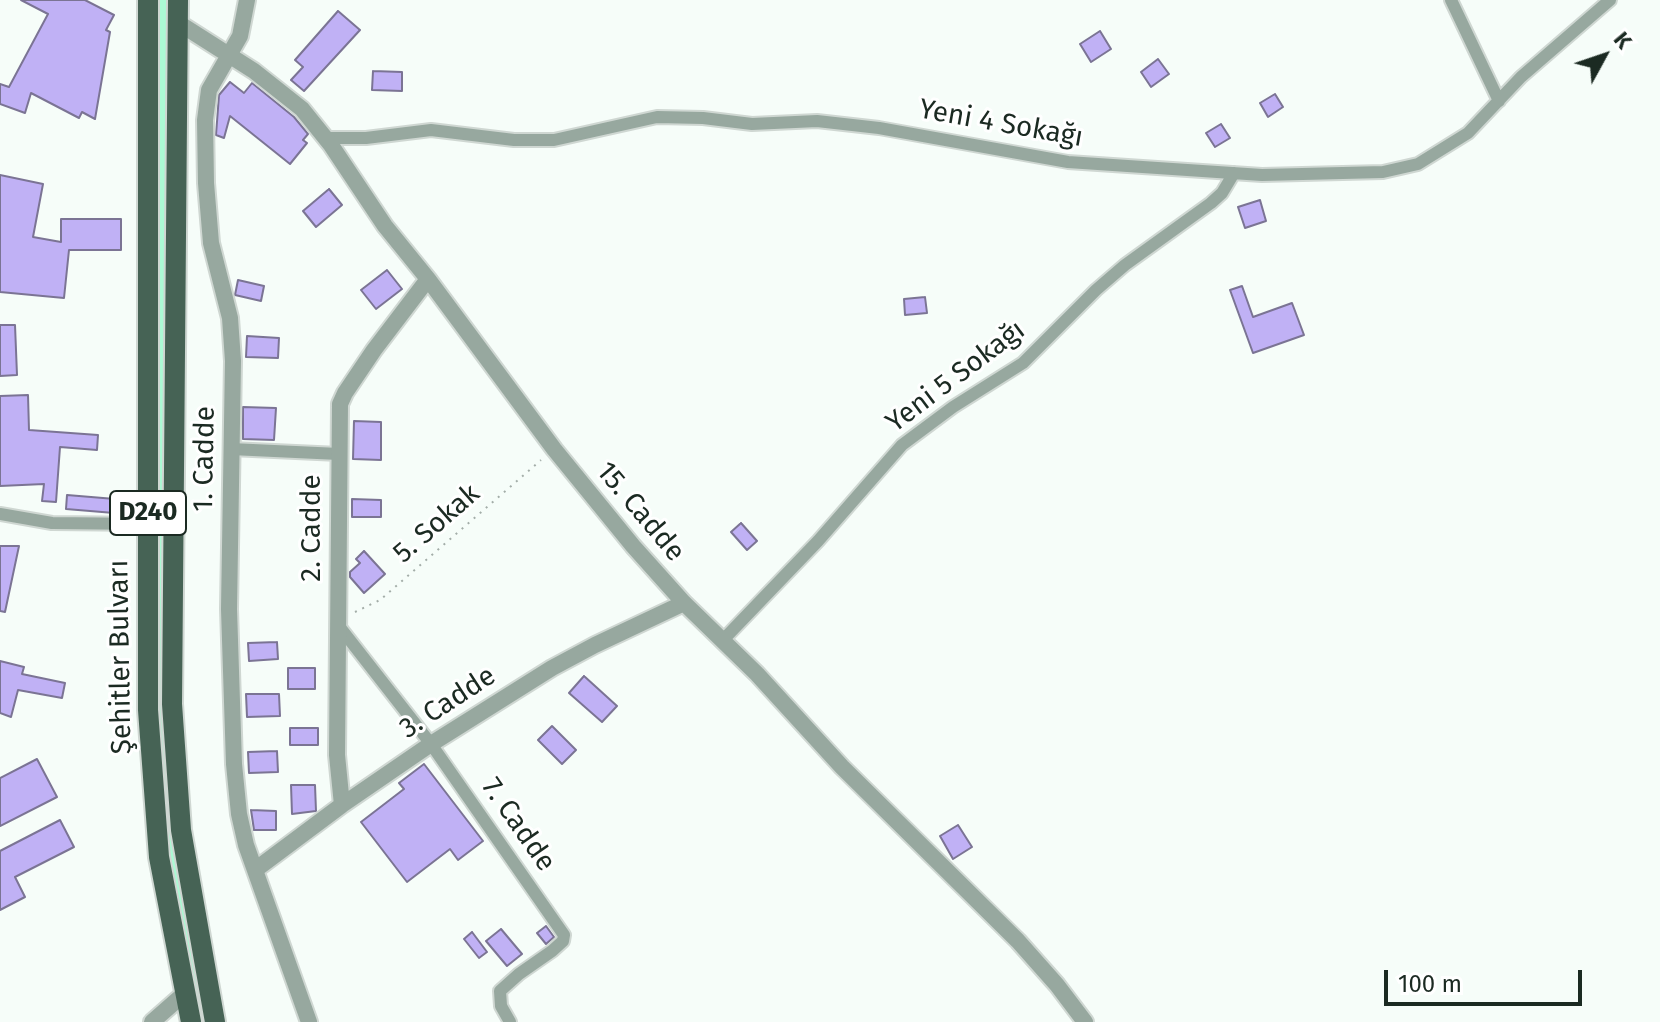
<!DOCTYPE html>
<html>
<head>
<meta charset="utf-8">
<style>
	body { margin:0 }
	#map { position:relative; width:1660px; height:1022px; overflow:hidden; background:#f6fdf9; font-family:"Fira Sans",sans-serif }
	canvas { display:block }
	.north { position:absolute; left:1564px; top:16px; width:80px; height:80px; -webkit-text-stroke:6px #fff; paint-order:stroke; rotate:50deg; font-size:22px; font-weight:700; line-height:32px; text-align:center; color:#1b2a22 }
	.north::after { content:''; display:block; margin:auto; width:28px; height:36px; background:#1b2a22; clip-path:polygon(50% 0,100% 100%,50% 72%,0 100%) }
	.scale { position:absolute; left:1384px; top:970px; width:198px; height:36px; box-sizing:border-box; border:4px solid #1b2a22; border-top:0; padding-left:10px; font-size:24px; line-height:28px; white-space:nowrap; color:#1b2a22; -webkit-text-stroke:6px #fff; paint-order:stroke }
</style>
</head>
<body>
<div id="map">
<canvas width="1660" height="1022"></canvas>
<div class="north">K</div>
<div class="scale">100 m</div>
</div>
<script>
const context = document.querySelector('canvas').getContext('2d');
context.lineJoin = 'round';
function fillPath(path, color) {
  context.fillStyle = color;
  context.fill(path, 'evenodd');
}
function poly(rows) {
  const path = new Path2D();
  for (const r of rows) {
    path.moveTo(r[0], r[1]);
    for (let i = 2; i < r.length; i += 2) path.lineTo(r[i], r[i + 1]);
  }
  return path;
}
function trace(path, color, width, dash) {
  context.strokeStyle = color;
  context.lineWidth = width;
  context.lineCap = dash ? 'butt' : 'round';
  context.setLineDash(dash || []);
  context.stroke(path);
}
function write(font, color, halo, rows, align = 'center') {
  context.font = font + ' "Fira Sans",sans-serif';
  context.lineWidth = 6;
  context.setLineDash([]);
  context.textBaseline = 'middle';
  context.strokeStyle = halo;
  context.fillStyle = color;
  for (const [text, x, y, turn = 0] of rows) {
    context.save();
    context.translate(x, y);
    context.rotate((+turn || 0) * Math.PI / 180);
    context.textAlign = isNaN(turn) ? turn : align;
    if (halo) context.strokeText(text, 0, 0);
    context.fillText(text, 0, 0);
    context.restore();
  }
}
fillPath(poly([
	[157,0,168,0,163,549,166,747,171,819,187,928,208,1022,199,1022,164,831,156,731]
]), '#abfad4');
const building = poly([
	[21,0,85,0,114,15,106,30,110,32,95,119,82,112,79,118,31,93,25,113,0,104,0,84,9,87,48,14,21,0],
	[338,11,360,30,304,91,291,80,303,67,295,60,338,11],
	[1100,31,1111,49,1091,62,1080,44,1100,31],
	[1158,59,1169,74,1151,87,1141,72,1158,59],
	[373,71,402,72,402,91,372,90,373,71],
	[230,82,244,93,252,83,294,117,308,134,303,140,307,143,290,164,230,116,224,138,216,135,219,95,230,82],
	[1275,94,1283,107,1268,117,1260,103,1275,94],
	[1221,124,1230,138,1215,147,1206,133,1221,124],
	[0,175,43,184,33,237,61,242,61,219,121,219,121,250,69,250,64,298,0,292,0,175],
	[329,189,342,205,316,227,303,211,329,189],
	[1260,200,1266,221,1245,228,1238,207,1260,200],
	[387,270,402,289,376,309,361,290,387,270],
	[238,280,264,286,261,301,235,295,238,280],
	[1242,286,1253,317,1292,303,1304,335,1253,353,1230,290,1242,286],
	[925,297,927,313,905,315,904,299,925,297],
	[0,325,15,325,17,375,0,376,0,325],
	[247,336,279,338,278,358,246,357,247,336],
	[28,395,29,430,98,435,97,450,60,447,56,502,42,501,44,484,0,486,0,396,28,395],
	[243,407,276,408,274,440,243,439,243,407],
	[354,421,381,422,381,460,353,459,354,421],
	[67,495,127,500,126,514,66,509,67,495],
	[352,499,381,500,381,517,352,517,352,499],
	[741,523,757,541,747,550,731,532,741,523],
	[0,546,19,546,5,612,0,611,0,546],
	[364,551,385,574,364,593,350,577,350,572,360,563,356,559,364,551],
	[277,642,278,659,249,661,248,643,277,642],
	[0,661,24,667,22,674,65,683,62,698,18,690,11,717,0,713,0,661],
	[288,668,315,668,315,689,288,689,288,668],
	[584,676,617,706,602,722,569,693,584,676],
	[246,694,279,694,280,716,247,717,246,694],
	[552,726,576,750,562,764,538,740,552,726],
	[290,728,318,728,318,745,290,745,290,728],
	[277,751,278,772,249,773,248,752,277,751],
	[37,759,57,797,0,826,0,778,37,759],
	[424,764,483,841,458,860,450,849,407,882,361,822,404,789,399,783,424,764],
	[291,785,315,785,316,811,292,814,291,785],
	[251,810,276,811,276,830,254,830,251,810],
	[60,820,74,847,15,877,25,897,0,910,0,851,60,820],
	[958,825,972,847,953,859,940,836,958,825],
	[546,926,554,937,546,944,537,933,546,926],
	[501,929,522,954,507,966,486,941,501,929],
	[472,932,487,952,479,958,464,939,472,932]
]);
fillPath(building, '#c0b1f5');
trace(building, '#7b7494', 2);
const minor = poly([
	[1451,0,1499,101],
	[326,138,366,138,431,130,514,140,554,140,657,117,703,118,752,124,817,121,879,128,1068,162,1262,175,1383,172,1418,164,1468,133,1521,77,1610,0],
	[231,449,339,454],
	[0,514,52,523,148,524],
	[338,625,431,744,564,935,563,941,552,951,519,974,500,991,501,1006,510,1022],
	[723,640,818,541,902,445,953,407,1023,363,1096,290,1125,265,1211,203,1222,193,1234,173]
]);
const tertiary = poly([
	[247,0,240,36,209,90,205,120,206,183,211,243,230,318,233,361,229,609,234,764,239,814,246,845,309,1022],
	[177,22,254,71,302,109,331,145,385,226,428,279,554,449,633,546,684,603,757,674,842,767,1018,941,1057,985,1085,1022],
	[342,805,337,755,340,404,345,393,374,350,428,279],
	[255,870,342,805,431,744,552,668,595,645,684,603],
	[152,1022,185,993]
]);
const primary = poly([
	[148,0,148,710,159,857,191,1022],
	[178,0,172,704,181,830,215,1022]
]);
trace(minor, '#cfd7d2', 16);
trace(tertiary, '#cfd7d2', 20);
trace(primary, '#cfd7d2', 24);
trace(poly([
	[355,612,380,600,541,460]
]), '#a3ada8', 2, [2, 6]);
trace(minor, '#97a89f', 12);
trace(tertiary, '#97a89f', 16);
trace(primary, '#466355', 20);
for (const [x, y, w] of [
	[148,513,76]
]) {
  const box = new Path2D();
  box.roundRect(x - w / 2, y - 22, w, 44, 6);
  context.fillStyle = '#fff';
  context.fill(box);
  trace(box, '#1b2a22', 2);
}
write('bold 26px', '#1b2a22', null, [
	["D240",148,513]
]);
write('28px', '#1b2a22', '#fff', [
	["Yeni 4 Sokağı",1001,124,10],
	["Yeni 5 Sokağı",956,377,-37],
	["1. Cadde",205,459,-89],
	["15. Cadde",640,512,50],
	["5. Sokak",437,524,-41],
	["2. Cadde",312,528,-90],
	["Şehitler Bulvarı",121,657,-91],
	["3. Cadde",448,703,-33],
	["7. Cadde",518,825,55]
]);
</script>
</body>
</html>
